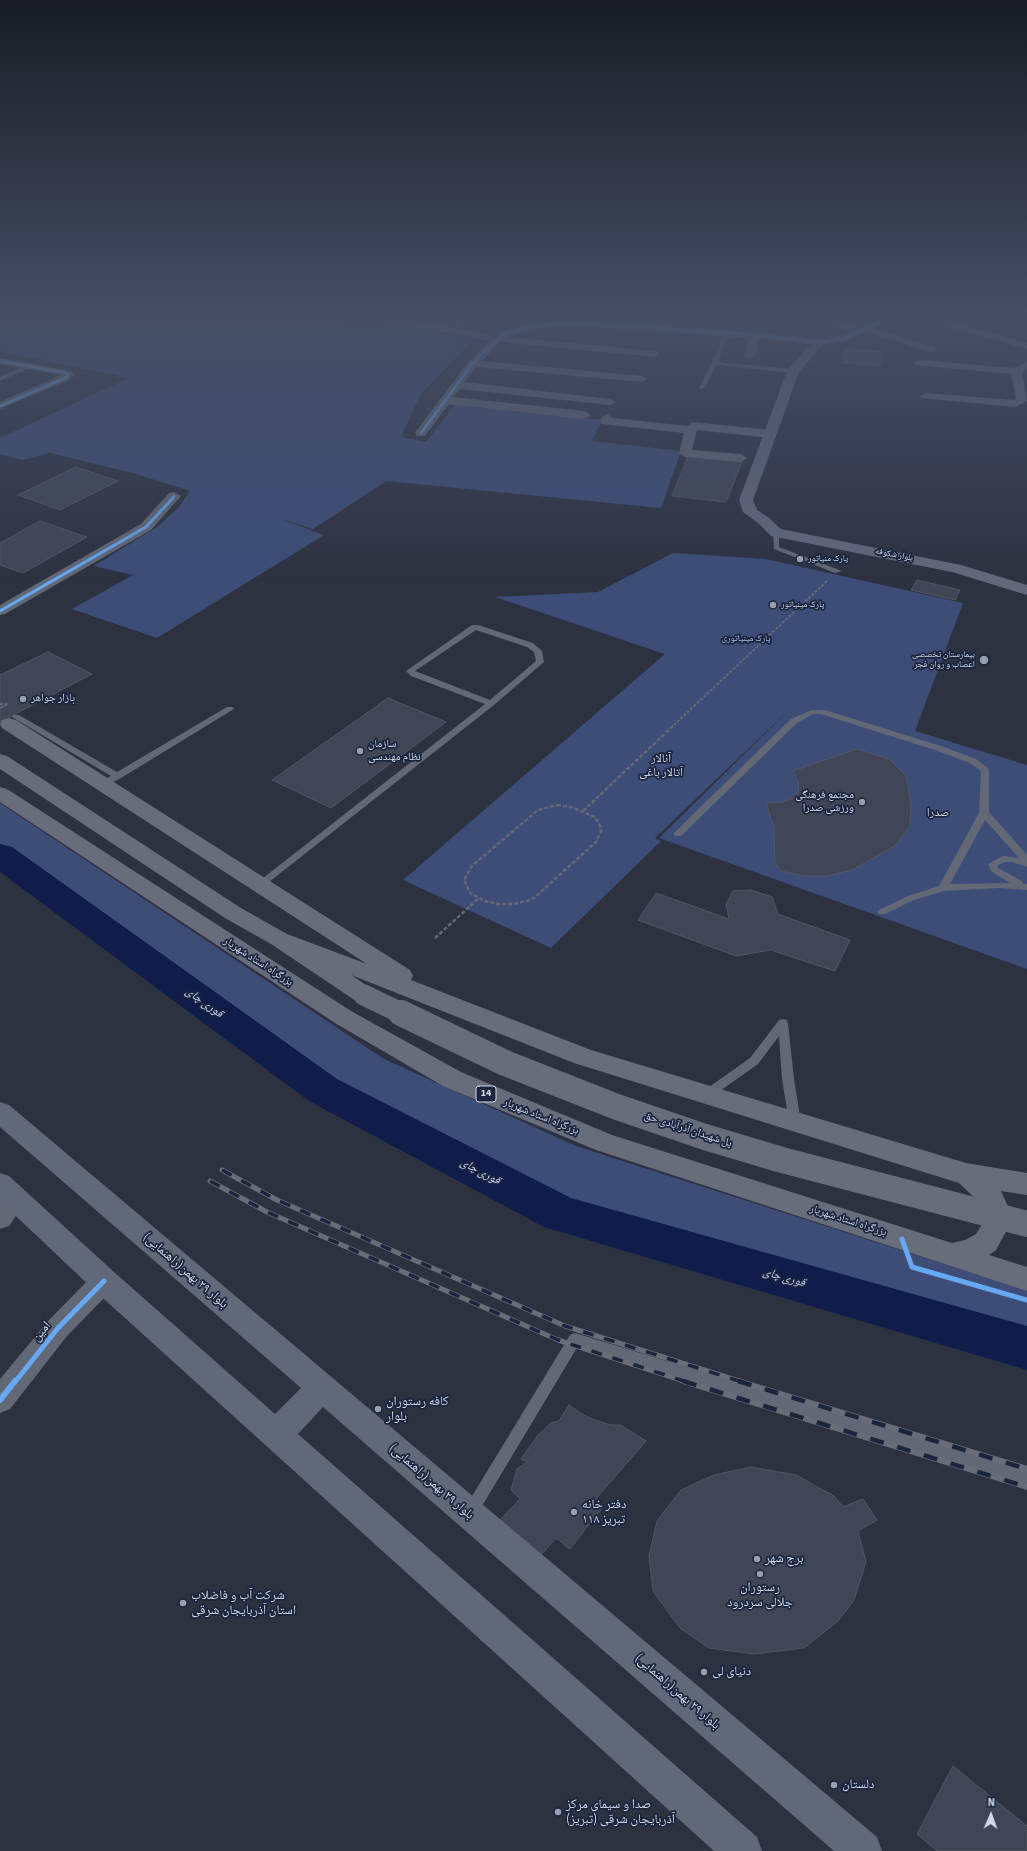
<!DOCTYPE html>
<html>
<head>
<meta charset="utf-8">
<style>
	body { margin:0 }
	#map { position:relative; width:1027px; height:1851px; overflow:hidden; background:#2d3241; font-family:"Source Sans 3",sans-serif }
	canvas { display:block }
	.north { position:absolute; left:971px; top:1795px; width:40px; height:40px; -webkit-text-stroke:3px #1b253e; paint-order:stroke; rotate:2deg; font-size:11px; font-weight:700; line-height:16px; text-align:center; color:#d1d9ea }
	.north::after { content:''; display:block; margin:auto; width:14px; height:18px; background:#d1d9ea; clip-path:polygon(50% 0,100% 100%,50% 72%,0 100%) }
</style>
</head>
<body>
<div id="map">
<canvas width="1027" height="1851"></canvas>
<div class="north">N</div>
</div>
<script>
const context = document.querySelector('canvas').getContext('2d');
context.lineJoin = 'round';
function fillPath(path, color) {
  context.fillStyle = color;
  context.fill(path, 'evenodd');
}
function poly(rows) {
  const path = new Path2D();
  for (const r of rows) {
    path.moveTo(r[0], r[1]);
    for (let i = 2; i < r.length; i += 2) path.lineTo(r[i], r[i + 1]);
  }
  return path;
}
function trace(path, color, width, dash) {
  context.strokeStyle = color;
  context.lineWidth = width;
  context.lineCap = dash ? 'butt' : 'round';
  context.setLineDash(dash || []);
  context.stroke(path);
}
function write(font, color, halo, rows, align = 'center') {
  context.font = font + ' "Source Sans 3","Noto Naskh Arabic",sans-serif';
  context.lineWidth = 3.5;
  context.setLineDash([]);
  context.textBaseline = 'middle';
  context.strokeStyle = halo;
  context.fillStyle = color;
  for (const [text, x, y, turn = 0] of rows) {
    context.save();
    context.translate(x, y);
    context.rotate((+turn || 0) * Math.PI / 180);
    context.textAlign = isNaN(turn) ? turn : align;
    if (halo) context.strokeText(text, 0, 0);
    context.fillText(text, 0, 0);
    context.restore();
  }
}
fillPath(poly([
	[0,322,339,322,340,324,416,328,473,340,421,394,401,437,426,442,456,403,602,420,592,441,681,451,661,508,386,481,313,529,279,518,324,535,157,638,72,609,133,575,94,566,157,527,179,507,190,491,133,473,50,453,22,460,0,454,0,438,129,378,0,351],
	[673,553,766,559,963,603,915,731,1027,765,1027,969,659,838,793,706,655,838,661,841,551,948,403,880,665,654,495,597,598,592],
	[0,803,384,1059,576,1146,975,1274,1027,1288,1027,1338,547,1197,334,1087,0,847]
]), '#3d4d77');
fillPath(poly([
	[0,844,12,847,337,1079,571,1198,1027,1326,1027,1370,544,1227,309,1101,0,872,0,844]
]), '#101d4a');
const building = poly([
	[845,349,882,352,881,366,843,363,845,349],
	[689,454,743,460,726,502,672,496,689,454],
	[76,467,118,481,60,510,18,495,76,467],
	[40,521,87,537,23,573,0,565,0,543,40,521],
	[917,580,960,590,955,600,911,590,917,580],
	[48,652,92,674,0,722,0,675,48,652],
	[388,698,446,722,331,808,272,780,388,698],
	[857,749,889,759,906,776,911,804,910,826,895,846,852,870,826,876,805,876,781,871,775,863,774,827,766,803,782,802,793,798,798,793,799,784,793,771,857,749],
	[751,890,772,897,778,914,850,940,835,971,771,950,736,956,638,920,656,893,729,919,726,904,733,891,751,890],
	[569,1405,580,1413,592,1419,610,1425,621,1425,646,1441,593,1502,601,1509,570,1549,556,1538,541,1555,497,1523,520,1499,511,1490,517,1469,527,1462,521,1459,538,1435,551,1423,559,1421,569,1405],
	[751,1467,796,1475,834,1496,843,1507,863,1499,877,1520,858,1531,866,1562,854,1600,838,1621,804,1648,754,1654,709,1648,680,1628,653,1591,649,1556,657,1521,681,1490,714,1475,751,1467],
	[953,1766,1027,1826,1027,1851,937,1851,917,1834,953,1766]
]);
fillPath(building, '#404656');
trace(building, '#525763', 1);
trace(poly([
	[0,704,8,704,0,708],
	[674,725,827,581]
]), '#656976', 2, [3, 1.5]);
trace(poly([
	[557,805,571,807,595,817,600,825,601,831,596,842,534,898,527,901,513,904,498,904,485,901,470,893,464,880,472,866,538,810,557,805],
	[583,811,675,724],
	[435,938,479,898]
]), '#656976', 2.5, [4, 2]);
fillPath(poly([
	[455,322,461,322,459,331,456,333,453,331,455,322],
	[725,331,728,333,718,362,793,369,796,371,793,373,716,365,705,388,700,389,699,388,716,354,722,333,725,331],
	[29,364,32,366,31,367,0,381,0,377,29,364],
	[776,530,779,532,779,547,842,571,835,573,774,549,773,532,776,530],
	[472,625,478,625,533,643,542,651,544,662,494,705,264,886,258,886,256,884,258,882,485,704,411,676,406,671,472,625],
	[476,630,527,647,534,652,536,661,490,700,415,671,476,630],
	[227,707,233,707,234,709,121,778,103,787,99,784,100,782,111,776,12,717,13,715,19,715,117,772,227,707],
	[812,710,825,710,941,746,976,759,988,768,989,770,989,812,1027,855,1027,867,1012,862,1005,862,998,865,998,868,1022,881,1023,884,1027,884,1027,890,999,888,944,891,914,900,885,914,879,914,877,912,879,910,908,896,939,886,979,813,981,771,970,763,935,750,821,714,813,714,797,723,681,836,675,836,673,834,675,832,791,719,812,710],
	[985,820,1019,858,1003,856,988,864,991,871,1010,883,950,884,985,820],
	[783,1019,787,1020,788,1023,794,1079,801,1122,799,1125,795,1127,791,1125,789,1122,782,1079,779,1036,758,1064,710,1098,706,1099,702,1098,700,1095,702,1092,750,1058,779,1020,783,1019],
	[575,1333,1027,1471,1027,1485,578,1346,476,1516,471,1518,466,1516,464,1511,466,1506,570,1335,575,1333]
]), '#626876');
fillPath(poly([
	[544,322,620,322,754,332,818,339,823,342,818,345,759,339,755,356,750,359,745,356,748,338,574,326,533,329,508,337,655,351,660,354,655,357,500,342,482,361,642,376,648,379,642,382,476,367,464,382,610,399,616,402,610,405,460,389,453,397,585,411,591,415,585,419,449,404,425,436,417,436,415,433,417,430,469,361,493,337,505,330,544,322],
	[826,322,842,322,861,328,865,326,935,347,936,349,931,352,865,332,857,333,827,324,826,322],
	[937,322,954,322,1027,343,1027,349,938,324,937,322],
	[0,358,66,370,70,371,74,375,69,380,0,409,0,402,61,375,0,364,0,358],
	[919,360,1014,368,1027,362,1027,369,1022,372,1027,401,1015,407,922,398,920,396,926,393,1013,400,1016,399,1011,374,915,365,914,363,915,361,919,360],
	[607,414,613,418,687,426,693,422,770,430,776,434,770,438,697,430,692,450,741,454,747,458,741,462,685,457,679,453,684,433,602,424,600,421,601,418,607,414],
	[174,492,181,496,151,530,5,614,0,615,0,605,141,524,169,493,174,492],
	[16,1188,25,1191,28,1198,9,1226,0,1229,0,1200,7,1191,16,1188],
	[104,1270,113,1273,117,1281,113,1289,67,1336,10,1409,0,1413,0,1379,49,1320,95,1273,104,1270]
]), '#626876');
fillPath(poly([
	[378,322,416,322,448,326,497,336,503,339,497,342,448,332,384,325,378,322],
	[870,322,885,322,847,341,822,345,799,372,753,500,757,510,768,517,781,529,961,565,1027,585,1027,595,952,572,771,536,758,523,743,512,739,500,787,371,814,340,840,336,870,322]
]), '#63697b');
fillPath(poly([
	[0,1102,9,1105,877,1837,882,1851,834,1851,323,1407,298,1434,757,1837,762,1851,714,1851,94,1290,0,1201,0,1173,9,1176,114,1272,275,1414,301,1388,0,1127,0,1102]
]), '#616878');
fillPath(poly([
	[9,718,16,720,410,970,413,976,411,980,591,1050,966,1163,1027,1173,1027,1195,1001,1191,1010,1211,1008,1228,996,1250,989,1255,1027,1267,1027,1291,596,1150,443,1086,335,1023,0,802,0,787,7,789,351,1011,461,1072,612,1135,952,1243,965,1240,976,1234,981,1226,982,1211,978,1201,959,1183,574,1063,351,975,372,989,376,995,372,1001,364,1003,356,1001,271,944,225,918,0,769,0,754,7,756,241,908,287,934,367,964,2,728,0,724,2,720,9,718]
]), '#676d7b');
const railFar1 = poly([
	[222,1170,277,1200,565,1326,742,1382],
	[210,1181,267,1212,558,1340,687,1382]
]);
const rail = poly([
	[683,1381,1027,1487],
	[738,1381,1027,1469]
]);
trace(railFar1, '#686d79', 5);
trace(rail, '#686d79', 6);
trace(railFar1, '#1b253e', 3.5, [11]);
trace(rail, '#1b253e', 4.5, [14]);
trace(poly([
	[364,995,403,1014]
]), '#676d7b', 21);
trace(poly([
	[401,1013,505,1063,617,1107,705,1137,782,1160,1027,1224]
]), '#676d7b', 26);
trace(poly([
	[0,361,66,373,68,375,65,378,0,406],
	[421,433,473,363,497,339,509,332,533,326,574,323,618,325,754,335,818,342,843,339,879,322],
	[171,500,174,496]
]), '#66a8f1', 2.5);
trace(poly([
	[0,611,146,527,172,499]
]), '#66a8f1', 3);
trace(poly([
	[902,1239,912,1267,1027,1300],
	[15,1382,58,1328,104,1281]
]), '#66a8f1', 5);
trace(poly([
	[0,1400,15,1381]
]), '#66a8f1', 6);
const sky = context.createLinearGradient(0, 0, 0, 581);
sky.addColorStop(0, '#191c24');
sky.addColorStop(0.55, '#464f65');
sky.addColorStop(1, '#464f6500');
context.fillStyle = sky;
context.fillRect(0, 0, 1027, 581);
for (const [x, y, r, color] of [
	[800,559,4,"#989faf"],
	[773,605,4,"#989faf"],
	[984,660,5,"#989faf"],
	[23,699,4,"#989faf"],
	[360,751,4,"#989faf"],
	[862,802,4,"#989faf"],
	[378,1409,4,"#989faf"],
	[574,1512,4,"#989faf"],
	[757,1559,4,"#989faf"],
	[760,1574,4,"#989faf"],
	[183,1603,4,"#989faf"],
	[704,1672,4,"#989faf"],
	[834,1785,4,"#989faf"],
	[558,1812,4,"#989faf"]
]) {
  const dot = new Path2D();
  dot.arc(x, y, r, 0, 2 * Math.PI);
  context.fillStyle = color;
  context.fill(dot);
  trace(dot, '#1b253e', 1.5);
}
write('9px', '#d1d9ea', '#1b253e', [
	["بلوار شکوفه",894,555,11]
]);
write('9px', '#d1d9ea', '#1b253e', [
	["پارک منیاتور",808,559],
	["پارک مینیاتور",781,605],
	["بیمارستان تخصصی",975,655,"right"],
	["اعصاب و روان فجر",975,665,"right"]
], 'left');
write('9px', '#aec2f3', '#1b253e', [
	["پارک مینیاتوری",746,639]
]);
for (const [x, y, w] of [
	[486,1094,20]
]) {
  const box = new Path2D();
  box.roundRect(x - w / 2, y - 8, w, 16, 3);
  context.fillStyle = '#1b253e';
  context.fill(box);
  trace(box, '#d1d9ea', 1);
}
write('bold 10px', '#d1d9ea', null, [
	["14",486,1094]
]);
write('11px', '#d1d9ea', '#1b253e', [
	["بازار جواهر",31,699],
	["سازمان",368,745],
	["نظام مهندسی",368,758],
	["مجتمع فرهنگی",854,796,"right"],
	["ورزشی صدرا",854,809,"right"]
], 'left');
write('11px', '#d1d9ea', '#1b253e', [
	["بزرگراه استاد شهریار",258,962,33],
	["بزرگراه استاد شهریار",541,1117,22],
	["پل شهیدان آذرآبادی حق",688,1130,18],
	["بزرگراه استاد شهریار",848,1221,18]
]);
write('12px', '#d1d9ea', '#1b253e', [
	["آنالار",661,759],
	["آتالار باغی",661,773],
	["صدرا",938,813]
]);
write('italic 12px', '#cad8fa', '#1b253e', [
	["قوری چای",204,1003,36],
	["قوری چای",480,1172,28],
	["قوری چای",784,1278,16]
]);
write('13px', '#d1d9ea', '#1b253e', [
	["بلوار ٢٩ بهمن(راهنمایی)",185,1271,41],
	["امین",42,1332,-50],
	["بلوار ٢٩ بهمن(راهنمایی)",431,1482,41],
	["بلوار ٢٩ بهمن(راهنمایی)",677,1692,41]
]);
write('13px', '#d1d9ea', '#1b253e', [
	["کافه رستوران",386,1402],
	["بلوار",386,1417],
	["دفتر خانه",582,1505],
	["۱۱۸ تبریز",582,1520],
	["برج شهر",765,1559],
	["رستوران",760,1588,"center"],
	["جلالی سردرود",760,1603,"center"],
	["شرکت آب و فاضلاب",191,1596],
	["استان آذربایجان شرقی",191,1611],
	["دنیای لی",712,1672],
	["دلستان",842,1785],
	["صدا و سیمای مرکز",566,1805],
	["آذربایجان شرقی (تبریز)",566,1820]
], 'left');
</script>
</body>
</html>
